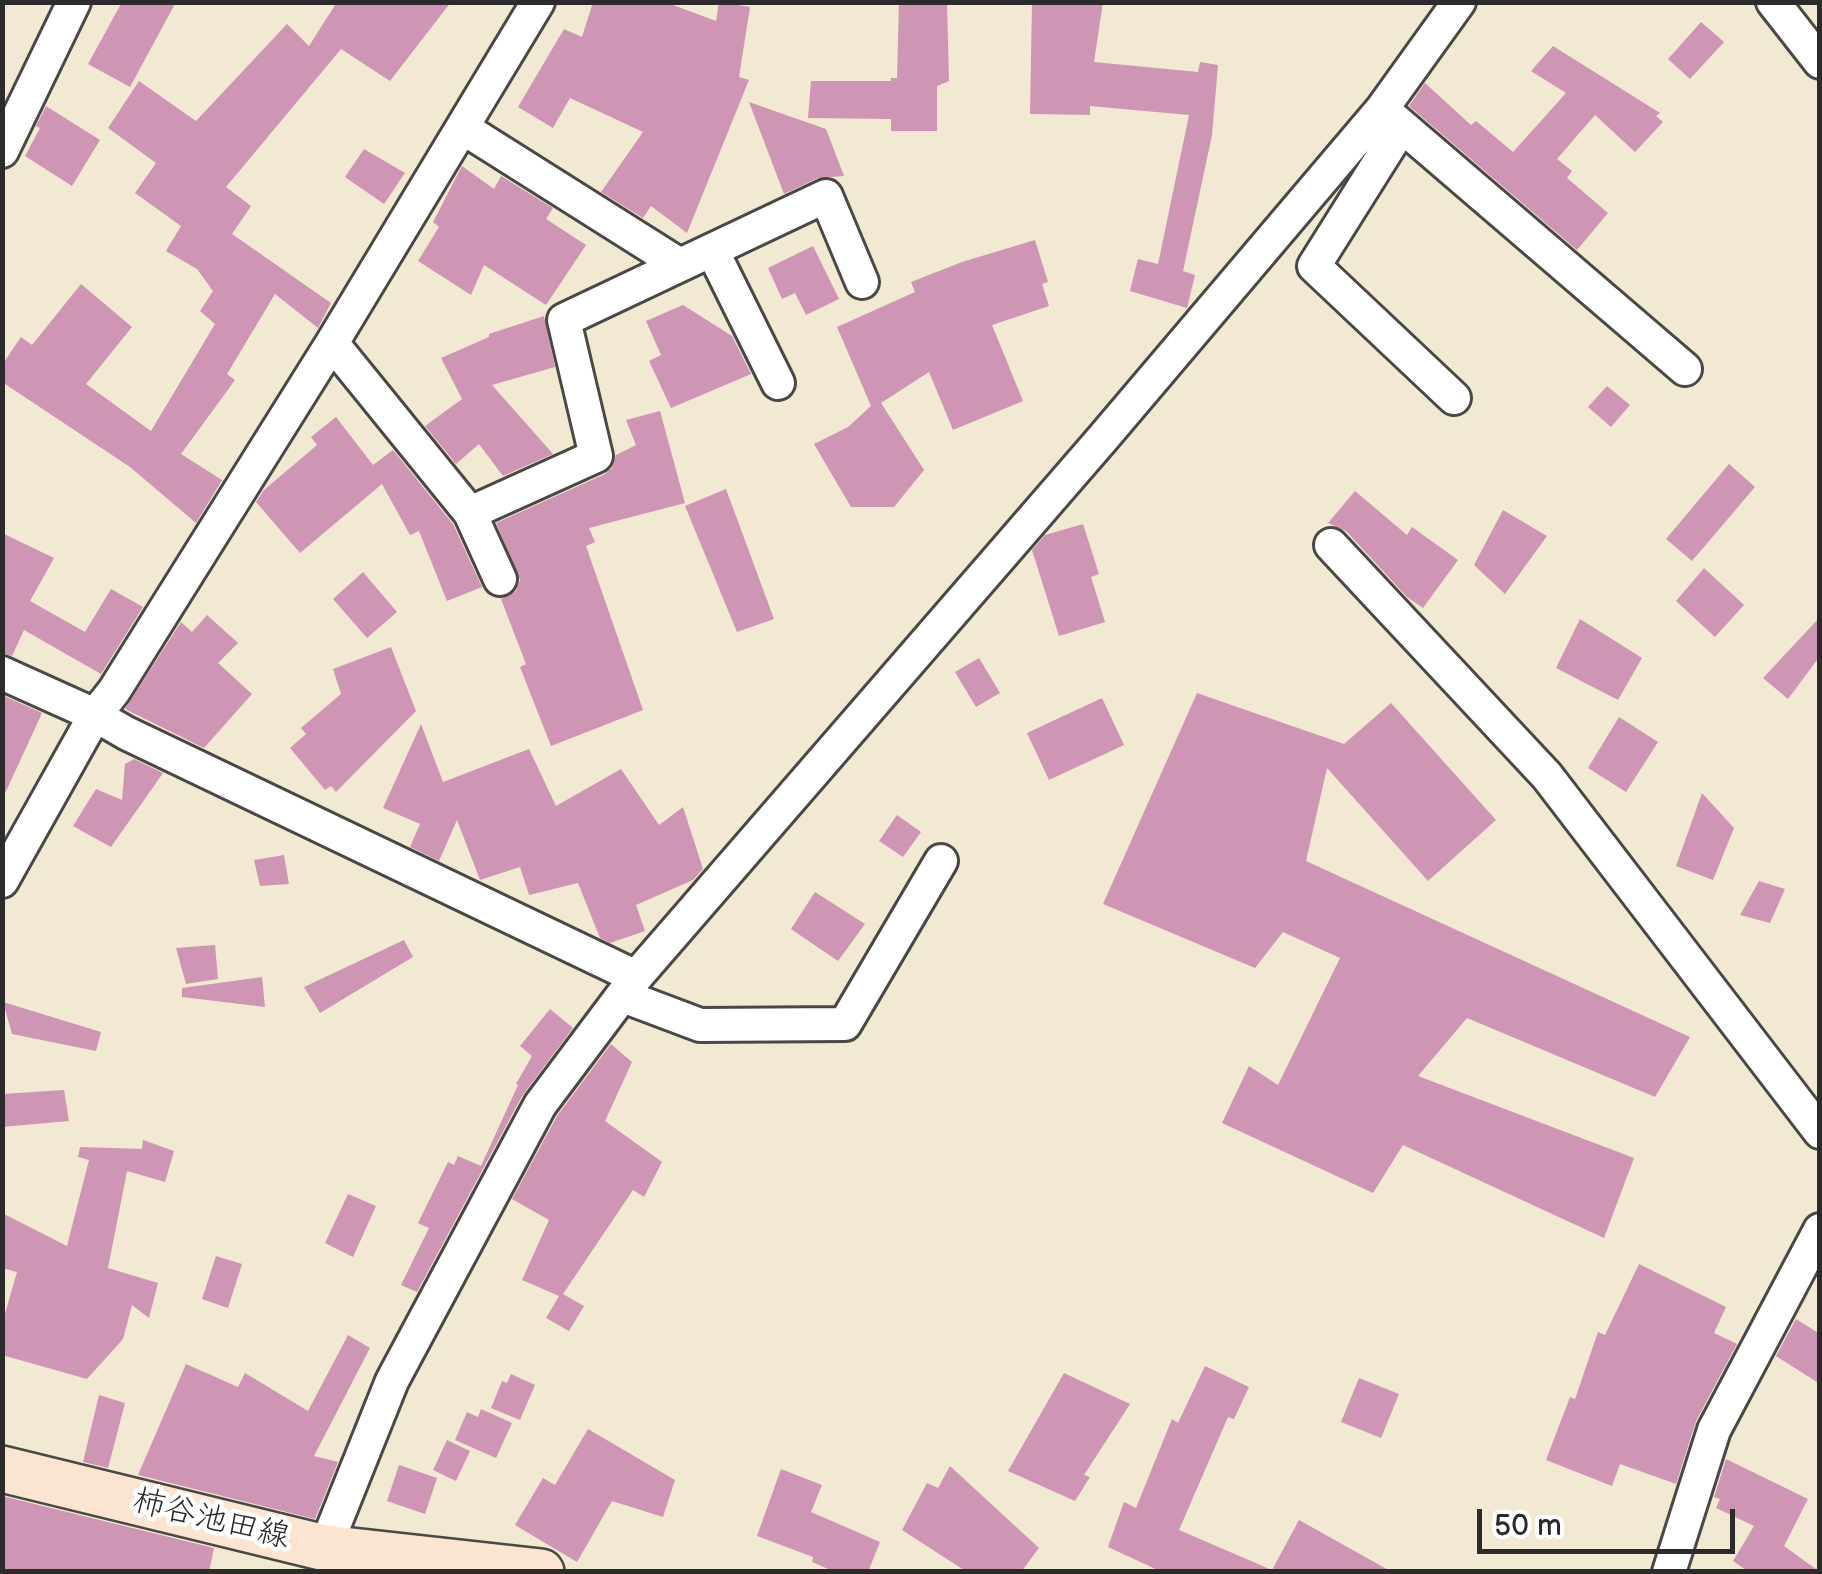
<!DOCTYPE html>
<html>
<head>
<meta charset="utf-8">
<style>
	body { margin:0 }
	#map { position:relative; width:1822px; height:1574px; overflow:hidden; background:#f1e9d2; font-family:"Balsamiq Sans",sans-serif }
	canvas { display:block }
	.frame { position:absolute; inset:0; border:5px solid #2b2b2b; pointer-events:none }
	.scale { position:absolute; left:1477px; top:1509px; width:258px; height:45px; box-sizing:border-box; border:5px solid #2b2b2b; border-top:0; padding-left:12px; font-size:30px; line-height:35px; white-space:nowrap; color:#2b2b2b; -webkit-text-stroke:8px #fff; paint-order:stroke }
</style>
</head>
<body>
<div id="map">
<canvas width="1822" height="1574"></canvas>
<div class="frame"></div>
<div class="scale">50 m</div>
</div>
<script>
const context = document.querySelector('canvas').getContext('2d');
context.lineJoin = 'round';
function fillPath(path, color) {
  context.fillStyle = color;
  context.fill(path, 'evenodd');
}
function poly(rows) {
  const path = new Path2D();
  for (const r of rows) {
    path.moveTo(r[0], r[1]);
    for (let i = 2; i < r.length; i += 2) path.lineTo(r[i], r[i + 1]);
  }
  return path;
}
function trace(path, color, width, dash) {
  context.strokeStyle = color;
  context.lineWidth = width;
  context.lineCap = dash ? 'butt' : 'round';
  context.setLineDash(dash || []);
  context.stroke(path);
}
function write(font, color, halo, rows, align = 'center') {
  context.font = font + ' "Balsamiq Sans","Klee One",sans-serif';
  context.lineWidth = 9;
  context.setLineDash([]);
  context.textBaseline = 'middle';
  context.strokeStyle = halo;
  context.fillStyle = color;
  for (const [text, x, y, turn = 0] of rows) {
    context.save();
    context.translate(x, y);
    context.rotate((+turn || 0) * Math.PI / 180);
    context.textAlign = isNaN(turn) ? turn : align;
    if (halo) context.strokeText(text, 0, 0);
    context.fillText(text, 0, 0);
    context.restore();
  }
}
fillPath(poly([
	[122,2,176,2,130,87,88,64],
	[337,2,451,2,390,81,341,49,226,187,251,206,232,234,331,303,318,328,275,294,227,374,235,380,181,454,222,480,196,523,130,467,2,382,2,365,21,337,32,345,81,284,132,327,86,384,151,431,215,324,200,311,213,291,197,269,166,251,181,226,135,193,156,163,108,128,139,81,196,121,287,24,309,46],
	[593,2,665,2,716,21,719,2,750,7,739,77,749,80,687,233,651,206,643,218,601,192,643,132,570,98,553,128,518,107,564,29,582,37],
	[899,2,947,2,949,81,937,86,937,131,891,131,891,119,808,118,811,81,891,81,891,78,897,78],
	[1032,2,1103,2,1094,62,1198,72,1200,62,1218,65,1212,135,1183,271,1195,275,1187,308,1130,291,1138,259,1158,264,1189,115,1090,106,1090,115,1030,114],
	[1701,22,1724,42,1690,79,1668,59],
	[1553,46,1660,113,1656,116,1663,122,1635,152,1595,115,1557,159,1572,171,1567,178,1608,213,1577,250,1409,106,1425,83,1471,125,1476,121,1513,152,1566,93,1531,71],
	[749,102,826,129,844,176,818,178,784,194],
	[46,106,100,140,72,186,25,156,40,128,36,126],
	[364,149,405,173,384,204,345,177],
	[462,166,494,189,501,176,553,208,546,219,586,245,546,305,484,265,471,295,418,261,439,227,433,222],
	[1035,240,1048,282,1042,284,1049,306,992,325,1023,401,953,430,929,372,881,403,924,470,894,507,851,507,814,444,848,427,871,406,837,327,915,292,911,282,962,262],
	[813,246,839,299,806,315,795,293,782,299,768,268],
	[683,305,732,336,751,374,671,408,649,361,661,355,646,321],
	[544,316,555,367,492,385,553,454,503,476,479,444,456,464,425,426,462,399,441,358,489,337,489,334],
	[1607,386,1630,405,1611,427,1588,407],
	[660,411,685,503,589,528,595,542,586,546,643,710,551,746,520,667,526,664,501,599,516,591,520,580,496,523,605,474,612,468,616,455,636,445,626,420],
	[336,417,373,465,393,450,453,524,482,587,447,601,419,531,410,535,382,484,300,553,256,502,264,490,317,445,311,437],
	[1729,464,1755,487,1692,561,1666,539],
	[726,489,774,619,737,632,685,506],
	[1355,491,1407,535,1412,527,1458,560,1423,608,1407,597,1346,531,1328,523],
	[1503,510,1547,536,1505,594,1474,565],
	[1083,524,1099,574,1091,577,1105,622,1059,636,1032,550,1045,535],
	[2,533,54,558,30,601,85,632,111,589,143,607,101,674,24,630,12,656,2,653],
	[1704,568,1744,605,1715,637,1676,601],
	[363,572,397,612,367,638,333,599],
	[207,615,238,643,218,663,252,694,204,748,125,709,181,622,192,632],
	[1820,617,1820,656,1788,699,1763,678],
	[1580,619,1642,658,1618,700,1556,668],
	[391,647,416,711,336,792,331,786,325,790,290,748,306,734,301,728,341,694,333,669],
	[979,658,1000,693,976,707,955,672],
	[1197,693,1344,744,1391,703,1496,820,1428,881,1327,768,1306,861,1690,1037,1655,1097,1467,1018,1418,1076,1634,1158,1604,1238,1403,1145,1373,1193,1222,1123,1249,1066,1278,1085,1340,958,1283,932,1255,968,1103,904],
	[2,695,42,713,2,800],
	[1102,698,1124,745,1049,780,1027,733],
	[1619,717,1658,742,1626,792,1588,768],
	[421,724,443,782,529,749,556,806,621,769,659,825,683,807,703,869,693,880,636,905,645,931,610,943,600,938,578,883,529,895,520,867,480,880,457,820,439,861,410,847,420,824,383,808],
	[134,759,163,773,111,847,73,826,96,789,122,800,125,764],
	[1702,793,1734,828,1713,880,1676,866],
	[897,815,921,832,903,857,879,841],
	[284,855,289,884,260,886,254,860],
	[1759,881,1785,889,1770,923,1740,915],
	[815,892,865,924,838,961,791,929],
	[404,940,413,957,320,1013,304,987],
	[215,945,218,979,186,984,176,948],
	[262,977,265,1007,182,997,182,988],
	[3,1002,101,1032,96,1051,12,1034],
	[550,1009,573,1028,522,1096,417,1292,401,1285,429,1228,418,1223,448,1162,454,1165,458,1156,481,1166,518,1085,516,1084,532,1056,520,1046],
	[611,1044,632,1062,605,1121,662,1162,644,1197,633,1190,563,1294,584,1306,569,1331,546,1318,559,1296,522,1280,549,1220,512,1199,557,1116],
	[64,1090,69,1121,2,1127,2,1094],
	[143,1140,174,1151,165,1182,127,1171,108,1268,158,1283,149,1318,132,1305,123,1339,87,1379,2,1355,2,1324,17,1272,2,1268,2,1213,67,1246,89,1160,78,1157,80,1147,142,1149],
	[348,1194,376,1206,353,1257,325,1243],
	[216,1256,242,1264,228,1308,202,1299],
	[1639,1264,1726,1307,1714,1333,1737,1344,1696,1421,1676,1484,1620,1464,1612,1486,1546,1460,1570,1397,1575,1399,1598,1332,1605,1335],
	[1796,1319,1820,1334,1820,1384,1776,1356],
	[348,1335,370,1348,314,1456,338,1462,315,1519,138,1475,186,1364,238,1387,245,1373,308,1411],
	[1205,1366,1249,1387,1234,1419,1228,1417,1179,1530,1272,1570,1299,1520,1392,1572,1162,1572,1108,1547,1124,1502,1136,1508,1172,1419,1178,1423],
	[1064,1373,1130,1404,1084,1475,1090,1477,1075,1501,1008,1471],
	[511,1374,535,1385,520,1420,491,1408,502,1381,507,1383],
	[1359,1378,1399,1394,1381,1438,1341,1422],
	[99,1395,125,1403,108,1468,83,1462],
	[481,1409,512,1423,496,1458,455,1440,467,1412,478,1417],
	[588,1429,675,1480,663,1517,612,1501,577,1562,515,1525,543,1478,555,1485],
	[447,1440,470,1451,456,1481,433,1470],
	[1726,1459,1808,1499,1784,1546,1820,1572,1749,1572,1733,1561,1754,1526,1716,1508,1720,1499,1714,1497],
	[399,1465,437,1478,425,1514,387,1501],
	[950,1466,1039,1548,1021,1572,967,1572,902,1530,927,1483,938,1488],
	[781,1469,822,1485,811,1512,880,1542,868,1572,835,1572,812,1562,813,1557,757,1536],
	[2,1496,214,1548,209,1572,2,1572]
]), '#cf95b4');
const street = poly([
	[1773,2,1820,62],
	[1382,109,1685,369],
	[1402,126,1314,266,1454,398],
	[463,128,680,265],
	[2,151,74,2],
	[712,250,778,383],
	[332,343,470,513,500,579],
	[470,513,596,456,564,320,826,196,862,282],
	[1331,545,1547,776,1820,1132],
	[2,673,95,715,126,733,636,977],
	[2,881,95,715,114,691,332,343,538,2],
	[623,996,700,1025,845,1024,941,861],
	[325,1548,392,1381,540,1105,636,977,1103,438,1382,109,1459,2],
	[1669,1572,1714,1430,1820,1230]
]);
const secondary = poly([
	[2,1469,325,1548,541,1572]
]);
trace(street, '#494844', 38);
trace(secondary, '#494844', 50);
trace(street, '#fff', 32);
trace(secondary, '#fce5d0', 45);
write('32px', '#2b2b2b', '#fff', [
	["柿谷池田線",211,1520,14]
]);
</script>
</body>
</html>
